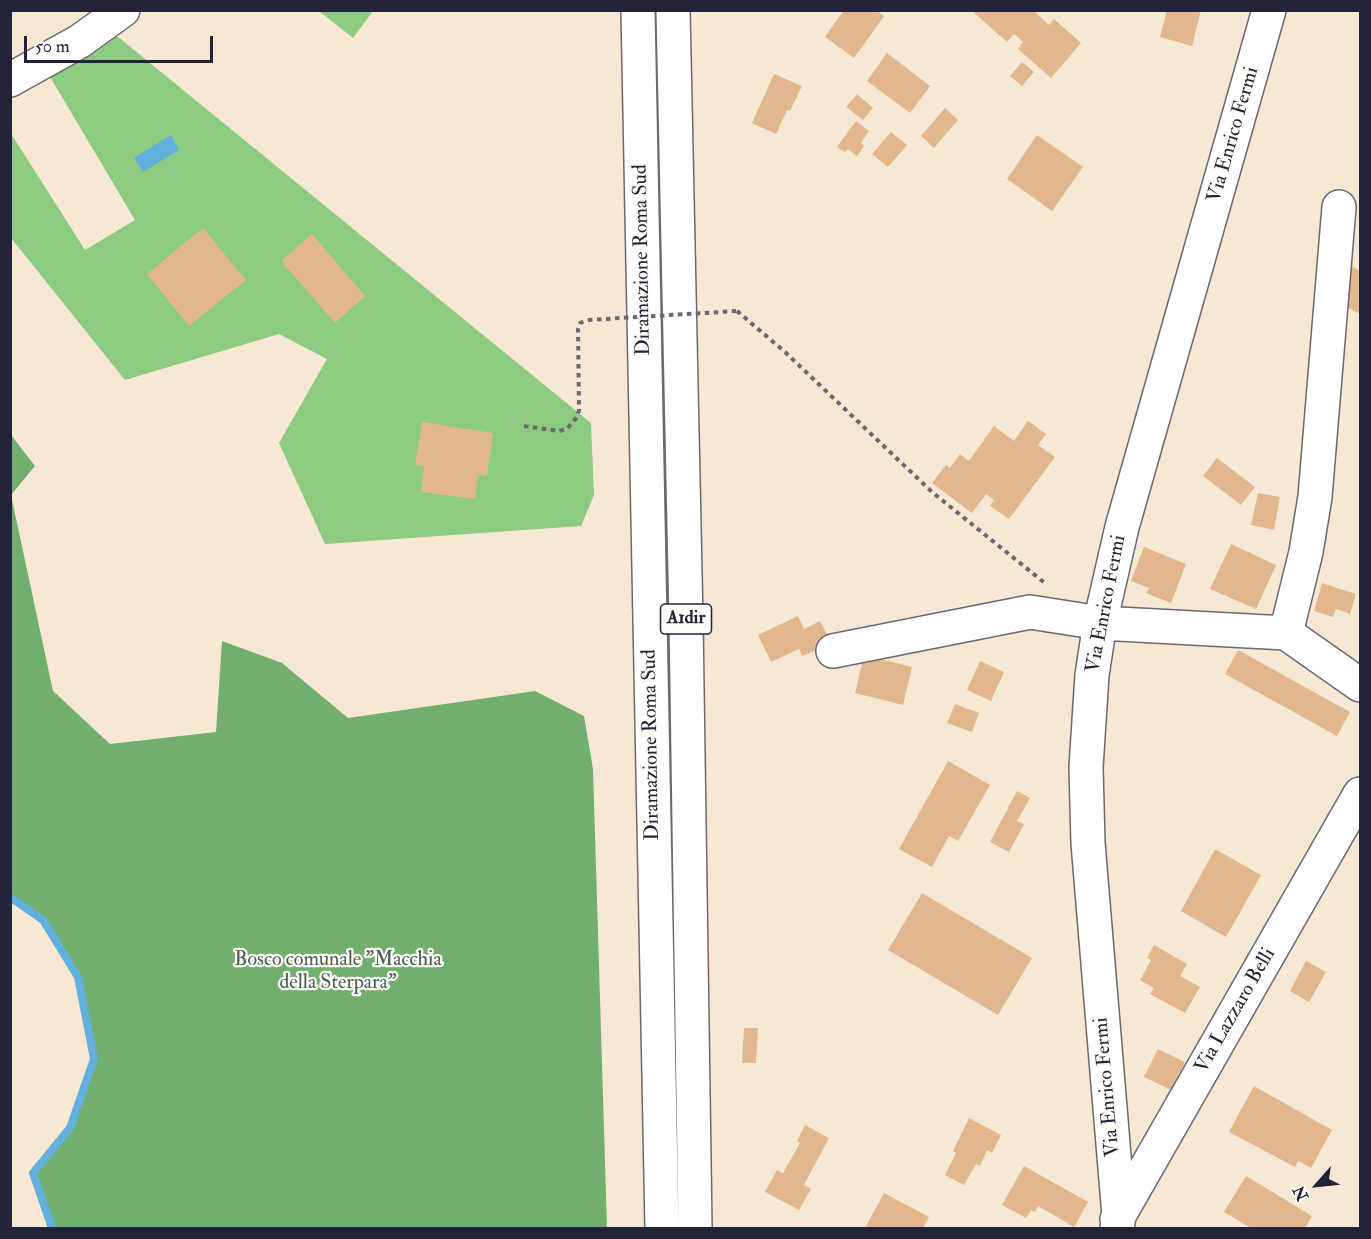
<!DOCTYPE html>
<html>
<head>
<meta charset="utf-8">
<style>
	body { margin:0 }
	#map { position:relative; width:1371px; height:1239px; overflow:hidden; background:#f7e8d3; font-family:"IM FELL Double Pica",serif }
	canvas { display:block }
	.frame { position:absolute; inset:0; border:12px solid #22223b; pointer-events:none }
	.north { position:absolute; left:1287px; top:1155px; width:60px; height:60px; -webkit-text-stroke:4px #fdfcf7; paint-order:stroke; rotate:243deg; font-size:16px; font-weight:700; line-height:24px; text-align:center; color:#22223b }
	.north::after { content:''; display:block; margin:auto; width:21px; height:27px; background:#22223b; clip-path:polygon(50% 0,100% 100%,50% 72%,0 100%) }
	.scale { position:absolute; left:24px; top:36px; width:189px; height:27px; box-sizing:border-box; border:3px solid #22223b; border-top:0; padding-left:8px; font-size:18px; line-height:21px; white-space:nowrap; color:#22223b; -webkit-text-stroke:4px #fdfcf7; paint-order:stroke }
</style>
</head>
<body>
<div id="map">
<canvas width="1371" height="1239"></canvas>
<div class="frame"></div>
<div class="north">N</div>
<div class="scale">50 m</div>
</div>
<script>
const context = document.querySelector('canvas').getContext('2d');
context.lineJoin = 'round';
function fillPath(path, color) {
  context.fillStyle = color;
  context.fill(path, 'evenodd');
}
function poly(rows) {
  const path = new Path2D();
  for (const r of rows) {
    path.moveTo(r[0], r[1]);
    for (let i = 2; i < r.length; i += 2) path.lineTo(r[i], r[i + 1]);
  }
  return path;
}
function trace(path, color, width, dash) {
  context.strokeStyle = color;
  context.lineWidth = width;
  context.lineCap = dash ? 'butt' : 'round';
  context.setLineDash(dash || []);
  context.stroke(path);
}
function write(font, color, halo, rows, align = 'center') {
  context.font = font + ' "IM FELL Double Pica",serif';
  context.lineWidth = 4.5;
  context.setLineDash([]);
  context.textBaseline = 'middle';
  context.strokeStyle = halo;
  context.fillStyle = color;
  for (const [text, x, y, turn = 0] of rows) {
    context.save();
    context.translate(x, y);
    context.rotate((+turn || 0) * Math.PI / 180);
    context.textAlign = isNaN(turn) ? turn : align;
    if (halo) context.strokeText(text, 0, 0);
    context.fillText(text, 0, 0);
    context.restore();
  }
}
fillPath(poly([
	[319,11,373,11,353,38],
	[112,32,591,423,594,495,581,526,325,544,279,443,327,359,279,334,125,380,11,238,10,132,85,250,135,220,46,70]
]), '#8dcb81');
fillPath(poly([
	[11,435,35,466,11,495,53,691,110,744,216,732,222,641,282,663,348,718,535,691,584,716,593,769,607,1228,52,1228,33,1173,70,1128,94,1059,78,977,43,920,11,897]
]), '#72af6f');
fillPath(poly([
	[171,135,179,150,143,172,134,158]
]), '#62b0dc');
trace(poly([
	[10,897,43,920,78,977,94,1059,70,1128,33,1173,52,1228]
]), '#62b0dc', 8);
fillPath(poly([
	[844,10,876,10,884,16,854,58,825,37],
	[971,10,1033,10,1049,25,1054,19,1081,43,1051,78,1018,49,1023,42,1014,34,1007,42],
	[1167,10,1201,10,1192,46,1160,37],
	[887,53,930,86,910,113,867,81],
	[1022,62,1034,72,1022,86,1010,76],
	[774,74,802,86,790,111,787,110,776,134,752,123],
	[857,94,873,108,863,120,846,107],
	[945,108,958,120,934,148,921,136],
	[856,121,869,131,861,143,864,146,857,156,848,149,845,152,837,147],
	[891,132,907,145,888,167,872,154],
	[1037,135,1083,167,1052,211,1007,179],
	[203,228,246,280,189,326,147,274],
	[312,234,365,296,335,323,281,261],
	[1347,264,1360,271,1360,314,1343,305],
	[1028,421,1046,434,1038,445,1055,457,1009,519,990,506,994,500,986,494,972,513,932,483,946,465,950,468,960,454,969,461,994,426,1014,441],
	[422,422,493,433,487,476,478,475,475,499,421,492,424,466,415,465],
	[1217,458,1255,487,1241,505,1203,476],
	[1258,493,1280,497,1274,530,1251,525],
	[1231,544,1276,565,1256,609,1210,589],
	[1144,547,1186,564,1171,603,1146,593,1149,588,1131,581],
	[1322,583,1356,594,1350,614,1336,609,1333,617,1314,611],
	[798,616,804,629,820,621,832,644,802,656,799,649,771,662,758,635],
	[1238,650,1350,712,1337,736,1225,674],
	[864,655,912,667,903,705,855,693],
	[980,661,1004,672,991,701,967,690],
	[955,704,979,713,972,732,947,723],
	[948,761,990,785,958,841,949,836,932,867,899,849],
	[1017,791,1030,798,1017,821,1024,824,1009,852,990,842],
	[1215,849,1261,875,1226,937,1181,911],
	[922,893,1032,958,998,1015,888,950],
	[1154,945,1187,964,1180,976,1200,987,1185,1013,1150,994,1154,988,1140,980,1151,960,1147,958],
	[1306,961,1326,972,1309,1002,1290,991],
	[744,1028,758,1028,756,1063,742,1063],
	[1158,1049,1185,1062,1171,1090,1144,1077],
	[1254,1086,1332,1130,1311,1168,1298,1161,1295,1167,1229,1132],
	[969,1118,1001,1135,992,1153,987,1150,980,1166,976,1164,964,1185,945,1175,956,1153,953,1151],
	[805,1125,829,1138,804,1185,811,1189,799,1210,765,1192,777,1170,783,1173,800,1143,797,1141],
	[1024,1166,1088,1202,1074,1227,1038,1206,1035,1212,1031,1210,1026,1218,1002,1205],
	[1246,1176,1312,1216,1305,1228,1251,1228,1224,1212],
	[884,1193,929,1217,923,1228,865,1228]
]), '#e3b78d');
const minor = poly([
	[10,80,80,41,123,10],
	[1286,633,1306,552,1315,497,1339,207],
	[833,651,1030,612,1100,623,1286,633,1360,685],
	[1117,1219,1360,794],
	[1117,1228,1119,1216,1088,843,1086,767,1092,675,1100,623,1122,527,1269,10]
]);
const highway = poly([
	[638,10,662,1228],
	[673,10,686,620,695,1228]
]);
trace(minor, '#6d6770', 36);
trace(highway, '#6d6770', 36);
trace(poly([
	[737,311,785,352,932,492,1046,584],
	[524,426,559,431,567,429,577,417,579,410,578,329,580,323,588,320]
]), '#6d6770', 4, [4.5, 4.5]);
trace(minor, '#fff', 33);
trace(highway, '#fff', 33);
trace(poly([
	[588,320,737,311]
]), '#6d6770', 4, [4.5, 4.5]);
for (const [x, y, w] of [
	[686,619,51]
]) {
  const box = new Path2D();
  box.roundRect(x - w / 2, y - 15, w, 30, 4.5);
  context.fillStyle = '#fdfcf7';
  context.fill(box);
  trace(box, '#22223b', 1.5);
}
write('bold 18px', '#22223b', null, [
	["A1dir",686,619]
]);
write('20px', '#22223b', '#fdfcf7', [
	["Via Enrico Fermi",1234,135,-74],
	["Diramazione Roma Sud",643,260,-91],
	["Via Enrico Fermi",1107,604,-79],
	["Diramazione Roma Sud",652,745,-91],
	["Via Lazzaro Belli",1236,1011,-60],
	["Via Enrico Fermi",1108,1087,-95]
]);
write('20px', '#475d54', '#fdfcf7', [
	["Bosco comunale \"Macchia",338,961],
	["della Sterpara\"",338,984]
]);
</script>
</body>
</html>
